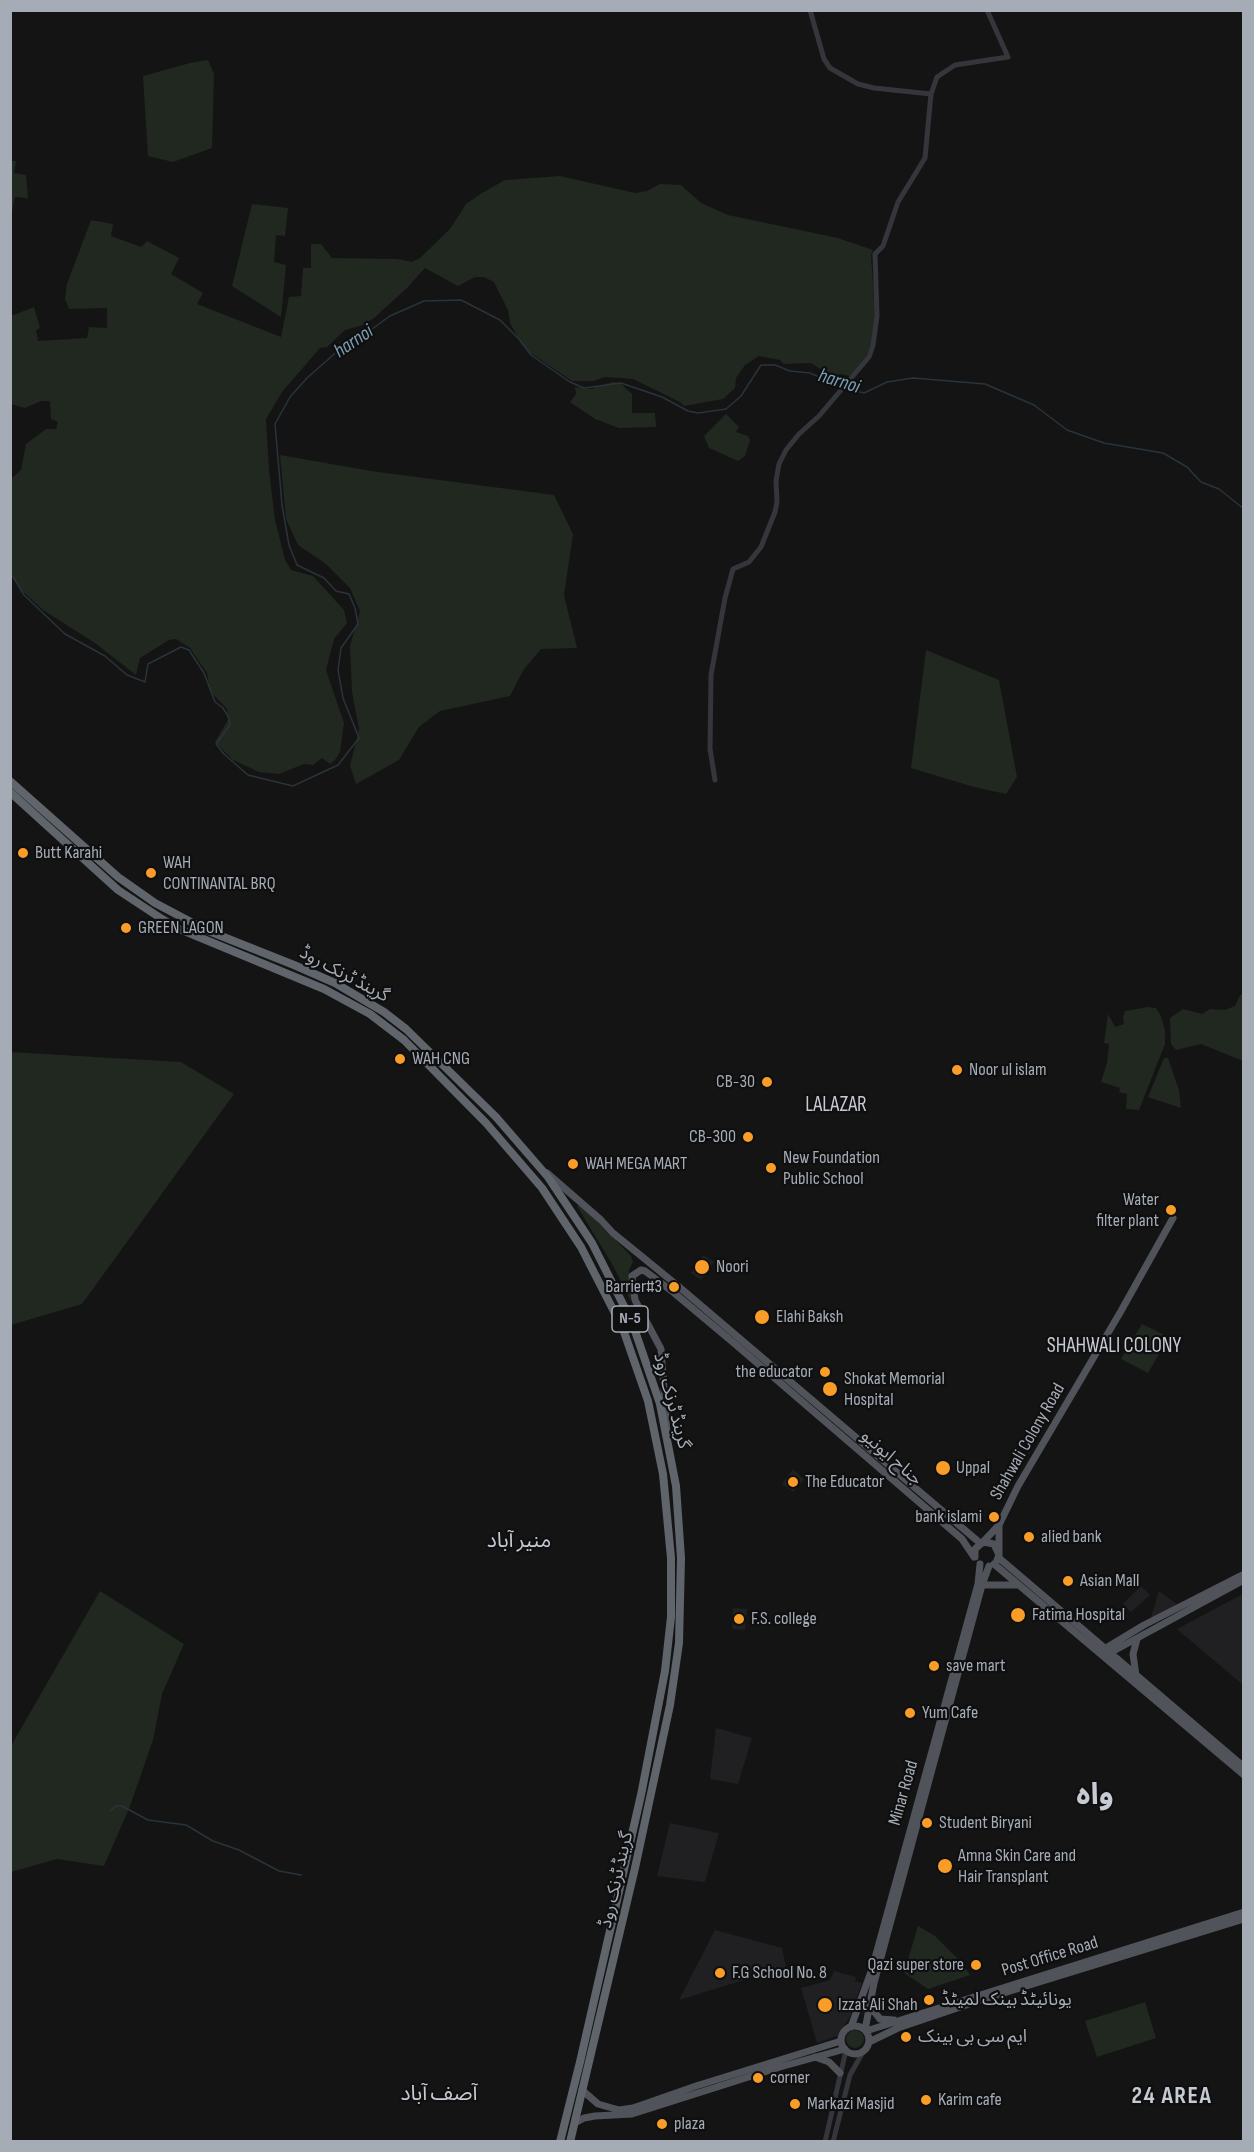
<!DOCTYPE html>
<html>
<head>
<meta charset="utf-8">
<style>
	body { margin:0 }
	#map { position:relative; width:1254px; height:2152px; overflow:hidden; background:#141415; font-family:"Sofia Sans Condensed",sans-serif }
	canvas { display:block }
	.frame { position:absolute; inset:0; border:12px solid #a5acb6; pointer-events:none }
</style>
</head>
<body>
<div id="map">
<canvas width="1254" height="2152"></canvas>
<div class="frame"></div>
</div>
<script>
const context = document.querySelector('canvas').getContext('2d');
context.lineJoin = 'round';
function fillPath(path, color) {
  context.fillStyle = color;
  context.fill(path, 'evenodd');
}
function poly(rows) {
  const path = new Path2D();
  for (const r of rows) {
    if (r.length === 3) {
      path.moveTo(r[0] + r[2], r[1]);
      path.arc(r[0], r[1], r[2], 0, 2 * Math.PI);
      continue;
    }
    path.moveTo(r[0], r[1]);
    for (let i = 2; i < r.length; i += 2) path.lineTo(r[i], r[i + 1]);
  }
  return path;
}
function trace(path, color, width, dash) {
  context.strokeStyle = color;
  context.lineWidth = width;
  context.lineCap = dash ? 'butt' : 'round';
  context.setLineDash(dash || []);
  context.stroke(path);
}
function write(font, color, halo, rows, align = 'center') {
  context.font = font + ' "Sofia Sans Condensed","Noto Sans Arabic",sans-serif';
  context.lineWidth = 4.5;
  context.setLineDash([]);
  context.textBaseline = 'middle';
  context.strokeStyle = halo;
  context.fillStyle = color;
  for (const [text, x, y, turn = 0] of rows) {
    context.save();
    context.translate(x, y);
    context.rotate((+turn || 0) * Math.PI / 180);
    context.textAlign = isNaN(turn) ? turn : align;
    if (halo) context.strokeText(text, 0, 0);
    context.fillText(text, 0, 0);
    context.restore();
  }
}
fillPath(poly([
	[703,1255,714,1262,701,1280,691,1273],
	[793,1469,804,1479,793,1492,782,1484],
	[1141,1586,1150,1595,1131,1612,1123,1604],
	[1159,1591,1178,1605,1150,1621],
	[1243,1594,1243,1685,1177,1629],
	[733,1608,747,1609,745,1630,732,1629],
	[716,1728,752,1738,738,1784,710,1779],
	[670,1823,719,1833,705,1882,657,1876],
	[715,1930,782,1948,786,1967,679,2000],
	[834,1971,856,1977,855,1981,862,1983,850,2017,843,2027,840,2035,817,2043,801,1988,830,1980]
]), '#202022');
fillPath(poly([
	[208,60,214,74,212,148,173,162,148,156,143,76,190,63],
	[11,161,16,161,14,173,26,175,28,198,15,197,11,217],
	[560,176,635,193,647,191,660,184,681,185,701,203,728,215,838,238,873,250,871,255,875,316,871,344,865,359,850,376,840,374,832,377,811,363,784,364,780,360,759,356,745,365,736,378,735,388,723,399,684,406,680,402,633,379,605,377,594,381,572,381,529,352,521,343,510,323,508,310,494,282,484,277,475,277,458,286,425,268,407,288,374,318,363,325,345,330,327,347,320,348,282,392,266,419,269,470,275,520,285,560,291,570,313,576,344,610,347,623,334,639,326,670,344,723,340,752,335,760,330,764,322,758,313,765,304,764,279,774,259,772,233,760,215,742,228,720,227,709,210,691,207,673,190,648,176,639,169,640,140,658,136,675,95,643,43,610,19,588,11,572,11,479,21,470,26,444,46,429,56,429,58,422,51,419,50,401,41,401,25,408,11,404,11,316,34,307,40,328,36,330,38,341,87,338,89,327,107,328,107,308,69,309,65,299,67,284,91,220,113,224,111,236,141,247,147,241,179,258,171,274,203,293,197,304,281,337,289,297,301,296,303,268,311,268,311,244,321,244,332,258,397,259,412,262,420,258,450,229,466,204,482,193,505,180],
	[252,204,288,208,285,236,276,235,274,262,286,265,281,317,232,286],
	[613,382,620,383,632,394,632,413,655,413,656,427,619,428,595,419,570,402,576,394,575,387,593,389,595,387],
	[726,414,739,427,736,432,748,436,750,440,745,456,738,461,709,448,704,436],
	[280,455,371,471,554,495,573,534,564,595,577,648,541,649,524,669,510,696,440,711,419,727,399,760,356,784,350,766,359,729,352,692,350,646,360,611,350,588,326,564,298,545,286,519],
	[926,650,999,680,1017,777,1006,794,974,787,911,768],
	[1240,995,1243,995,1243,1061,1201,1044,1176,1050,1171,1044,1170,1018,1183,1009,1202,1014,1210,1009,1225,1010,1235,1006],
	[1148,1007,1156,1008,1161,1016,1165,1031,1165,1044,1139,1110,1126,1109,1127,1094,1119,1092,1120,1088,1101,1082,1107,1063,1109,1044,1104,1043,1108,1014,1115,1027,1124,1024,1123,1017,1125,1011],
	[10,1052,181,1062,234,1094,82,1304,11,1325],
	[1164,1058,1168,1058,1179,1090,1181,1108,1148,1097],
	[577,1206,583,1206,631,1256,633,1262,629,1270,631,1301,612,1264],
	[1142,1324,1169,1337,1148,1373,1121,1359],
	[100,1591,184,1644,162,1694,153,1740,130,1806,104,1866,57,1859,11,1872,11,1746],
	[918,1926,935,1936,960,1961,970,1975,928,1989,904,1973],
	[1145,2002,1156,2038,1097,2057,1085,2021],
	[855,2039,9]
]), '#202820');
trace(poly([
	[845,388,864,393,887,382,913,378,985,384,1034,405,1067,430,1104,443,1163,453,1187,467,1201,482,1219,489,1244,509],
	[10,572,24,595,65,634,105,656,127,675,145,682,148,664,181,647,189,650,204,673,215,702,223,708,228,716,230,725,216,744,224,754,248,775,293,786,338,765,359,738,343,698,338,670,341,648,358,624,355,608,349,594,336,591,324,578,297,565,289,545,282,505,275,424,290,397,307,378,349,341,372,329,390,316,424,301,461,300,500,320,518,338,531,355,570,382,584,388,621,383,662,397,688,411,698,413,726,409,741,396,761,365,775,365,790,371,810,373,840,386],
	[110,1811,116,1806,122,1806,148,1820,186,1825,213,1841,239,1850,279,1871,301,1875]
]), '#29343a', 1.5);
trace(poly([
	[810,10,824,59,830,68,858,84,874,88,931,94],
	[715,780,710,749,711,675,725,598,733,569,749,562,761,547,775,512,777,502,776,481,779,464,786,450,799,434,819,416,869,357,873,345,877,316,875,254,883,246,898,202,925,158,931,94,937,77,955,65,1008,57,987,10],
	[825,2142,846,2050],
	[833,2142,850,2075,863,2052]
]), '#34363b', 5);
trace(poly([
	[547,1173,601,1220,613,1233,678,1286,980,1543],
	[667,1432,661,1349,635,1300,633,1286,632,1276,641,1270,645,1271,673,1292,735,1344,962,1539,974,1557],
	[983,1542,999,1525,1018,1486,1121,1311,1173,1218],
	[975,1557,975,1549,983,1542,994,1544,999,1555],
	[999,1558,1244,1767],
	[997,1560,999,1555,999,1525],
	[994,1564,1244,1775],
	[982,1585,1018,1585],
	[1101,1651,1144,1625,1244,1574],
	[1106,1655,1244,1580],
	[1136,1676,1133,1654,1137,1639],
	[870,2006,880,2019,894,2020],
	[855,2040,14],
	[851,2027,872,1969,978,1584,980,1564],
	[865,2030,874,1983,982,1585,989,1566],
	[866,2031,1244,1912],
	[869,2042,898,2028,981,2000,1244,1919],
	[815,2057,829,2062,840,2073],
	[582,2090,598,2104,619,2110,633,2108,696,2086,841,2041],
	[575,2123,584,2118,595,2116,632,2114,780,2067,845,2049]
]), '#50535a', 7);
trace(poly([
	[10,781,118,877,155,903,206,930,294,965,335,983,384,1012,406,1029,496,1117,548,1177,592,1243,632,1322,660,1404,676,1486,681,1558,679,1643,670,1705,635,1868,570,2142],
	[10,792,118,890,162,919,177,928,324,989,370,1014,404,1040,486,1123,542,1188,581,1247,623,1329,648,1401,663,1474,671,1558,671,1617,665,1671,641,1795,580,2062,560,2142]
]), '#60656c', 8);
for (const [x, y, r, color] of [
	[23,853,6,"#f99d28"],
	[151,873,6,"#f99d28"],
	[126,928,6,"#f99d28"],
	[400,1059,6,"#f99d28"],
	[957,1070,6,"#f99d28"],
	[767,1082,6,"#f99d28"],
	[748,1137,6,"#f99d28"],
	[573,1164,6,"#f99d28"],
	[771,1168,6,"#f99d28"],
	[1171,1210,6,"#f99d28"],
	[702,1267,8,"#f99d28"],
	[674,1287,6,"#f99d28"],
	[762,1317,8,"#f99d28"],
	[825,1372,6,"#f99d28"],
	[830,1389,8,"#f99d28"],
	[943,1468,8,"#f99d28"],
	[793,1482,6,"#f99d28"],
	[994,1517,6,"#f99d28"],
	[1029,1537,6,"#f99d28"],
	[1068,1581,6,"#f99d28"],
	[1018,1615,8,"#f99d28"],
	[739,1619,6,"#f99d28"],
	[934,1666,6,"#f99d28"],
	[910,1713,6,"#f99d28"],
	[927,1823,6,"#f99d28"],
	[945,1866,8,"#f99d28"],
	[976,1965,6,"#f99d28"],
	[720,1973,6,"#f99d28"],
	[929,2000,6,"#f99d28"],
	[825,2005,8,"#f99d28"],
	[906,2037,6,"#f99d28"],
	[758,2078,6,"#f99d28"],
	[926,2100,6,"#f99d28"],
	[795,2104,6,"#f99d28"],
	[662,2124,6,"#f99d28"]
]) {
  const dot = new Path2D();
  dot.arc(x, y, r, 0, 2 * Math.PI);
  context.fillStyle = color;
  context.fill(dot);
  trace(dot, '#0f0f10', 2);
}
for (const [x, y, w] of [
	[630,1319,36]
]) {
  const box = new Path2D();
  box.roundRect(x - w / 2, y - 13, w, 26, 4.5);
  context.fillStyle = '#0f0f10';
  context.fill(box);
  trace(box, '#a5acb6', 1.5);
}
write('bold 16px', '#a5acb6', null, [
	["N-5",630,1319]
]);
write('18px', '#a5acb6', '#0f0f10', [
	["Butt Karahi",35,853],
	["WAH",163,863],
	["CONTINANTAL BRQ",163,884],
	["GREEN LAGON",138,928],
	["WAH CNG",412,1059],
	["Noor ul islam",969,1070],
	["CB-30",755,1082,"right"],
	["CB-300",736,1137,"right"],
	["New Foundation",783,1158],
	["Public School",783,1179],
	["WAH MEGA MART",585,1164],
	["Water",1159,1200,"right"],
	["filter plant",1159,1221,"right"],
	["Noori",716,1267],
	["Barrier#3",662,1287,"right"],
	["Elahi Baksh",776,1317],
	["the educator",813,1372,"right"],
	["Shokat Memorial",844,1379],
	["Hospital",844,1400],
	["Uppal",956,1468],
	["The Educator",805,1482],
	["bank islami",982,1517,"right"],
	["alied bank",1041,1537],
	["Asian Mall",1080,1581],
	["Fatima Hospital",1032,1615],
	["F.S. college",751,1619],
	["save mart",946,1666],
	["Yum Cafe",922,1713],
	["Student Biryani",939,1823],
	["Amna Skin Care and",958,1856],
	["Hair Transplant",958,1877],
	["Qazi super store",964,1965,"right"],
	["F.G School No. 8",732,1973],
	["یونائیٹڈ بینک لمیٹڈ",941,2000],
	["Izzat Ali Shah",838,2005],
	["ایم سی بی بینک",918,2037],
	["corner",770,2078],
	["Karim cafe",938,2100],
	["Markazi Masjid",807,2104],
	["plaza",674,2124]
], 'left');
write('18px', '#a5acb6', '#0f0f10', [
	["گرینڈ ٹرنک روڈ",344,975,28],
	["گرینڈ ٹرنک روڈ",671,1401,75],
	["Shahwali Colony Road",1028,1442,-60],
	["جناح ایونیو",891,1458,41],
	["Minar Road",904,1793,-74],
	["گرینڈ ٹرنک روڈ",617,1880,-77],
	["Post Office Road",1050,1957,-17]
]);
write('italic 20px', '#7a9eb3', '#0f0f10', [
	["harnoi",354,342,-34],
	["harnoi",839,382,17]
]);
write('21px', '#c6cad2', '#0f0f10', [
	["LALAZAR",836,1106],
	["SHAHWALI COLONY",1114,1347],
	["منیر آباد",519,1542],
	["آصف آباد",439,2095]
]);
context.letterSpacing = '1.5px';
write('bold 24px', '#c6cad2', '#0f0f10', [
	["24 AREA",1172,2097]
]);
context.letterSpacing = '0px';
write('bold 30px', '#c6cad2', '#0f0f10', [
	["واہ",1095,1796]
]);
</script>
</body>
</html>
